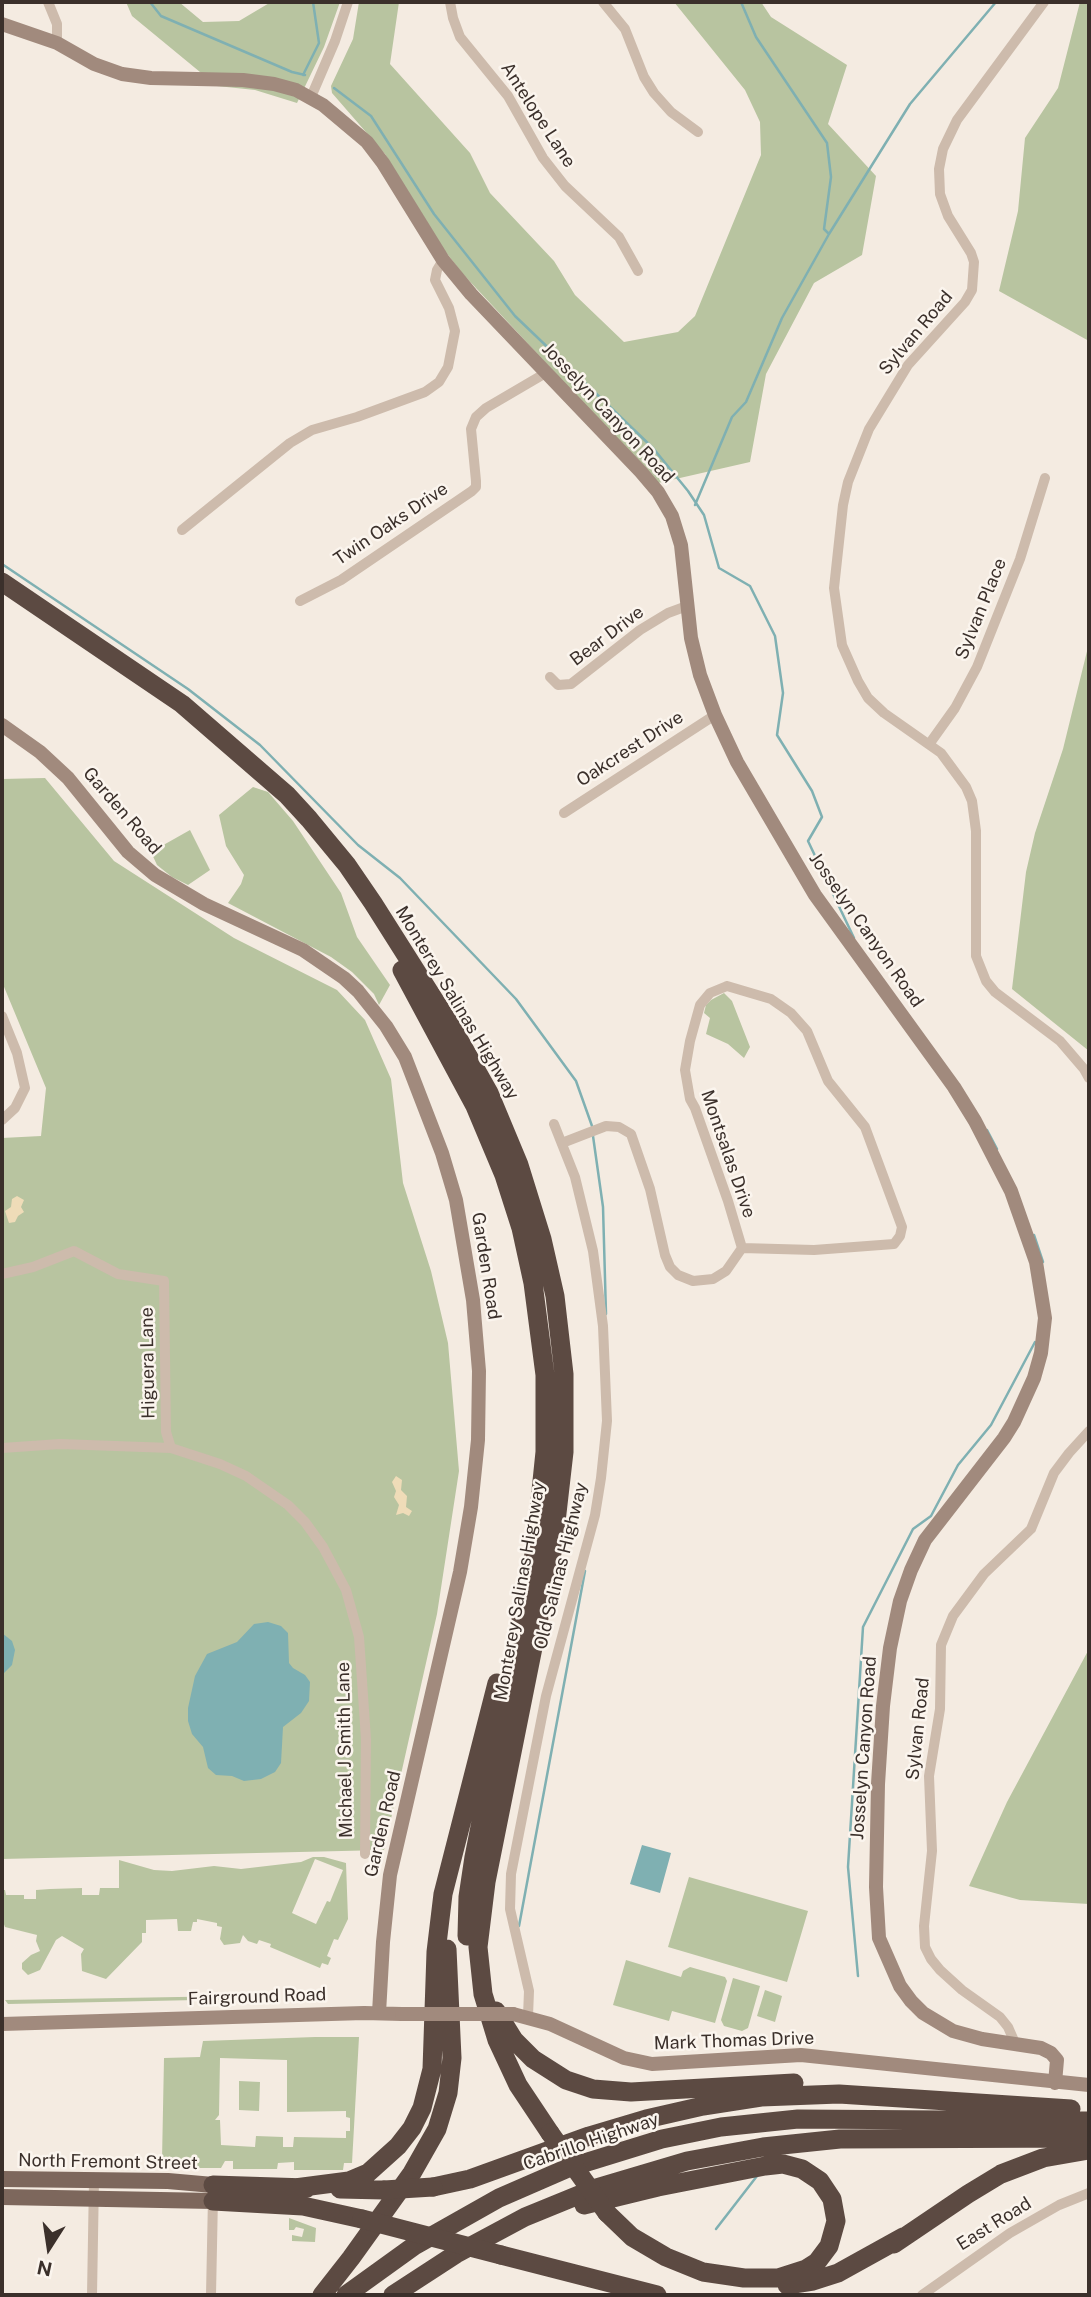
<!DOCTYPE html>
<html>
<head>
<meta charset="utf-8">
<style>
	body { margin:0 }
	#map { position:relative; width:1091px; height:2297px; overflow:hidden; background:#f4ebe1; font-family:"Public Sans",sans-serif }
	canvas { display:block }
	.frame { position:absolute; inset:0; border:4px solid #3b302b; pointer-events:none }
	.north { position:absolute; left:14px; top:2213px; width:70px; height:70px; -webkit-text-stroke:5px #fbf5ee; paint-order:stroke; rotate:192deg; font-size:19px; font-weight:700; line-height:28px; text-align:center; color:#3b302b }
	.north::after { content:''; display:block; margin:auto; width:24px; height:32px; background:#3b302b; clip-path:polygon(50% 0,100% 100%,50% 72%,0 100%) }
</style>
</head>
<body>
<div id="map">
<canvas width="1091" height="2297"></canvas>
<div class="frame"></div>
<div class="north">N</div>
</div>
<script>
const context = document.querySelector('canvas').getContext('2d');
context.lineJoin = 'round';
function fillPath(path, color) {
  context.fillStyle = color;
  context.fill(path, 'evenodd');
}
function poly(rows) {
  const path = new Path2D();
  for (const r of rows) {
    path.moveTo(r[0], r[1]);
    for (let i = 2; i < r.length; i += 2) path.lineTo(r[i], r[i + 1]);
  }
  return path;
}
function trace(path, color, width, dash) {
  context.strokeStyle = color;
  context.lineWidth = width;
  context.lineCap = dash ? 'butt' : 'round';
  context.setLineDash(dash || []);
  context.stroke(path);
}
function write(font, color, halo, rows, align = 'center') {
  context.font = font + ' "Public Sans",sans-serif';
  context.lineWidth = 5;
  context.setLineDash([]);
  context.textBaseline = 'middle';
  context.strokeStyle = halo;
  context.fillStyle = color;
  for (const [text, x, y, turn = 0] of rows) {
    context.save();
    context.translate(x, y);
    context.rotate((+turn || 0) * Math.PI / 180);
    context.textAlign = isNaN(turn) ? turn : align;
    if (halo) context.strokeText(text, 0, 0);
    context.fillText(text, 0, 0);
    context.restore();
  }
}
fillPath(poly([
	[126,2,179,2,203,22,239,21,271,2,340,2,324,47,297,103,255,90,217,86,132,16],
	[359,2,399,2,390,64,470,153,490,193,554,261,575,295,624,342,678,332,695,316,761,155,760,122,745,90,674,2,761,2,771,17,847,65,828,124,876,176,862,255,814,283,766,374,750,462,658,483,462,273,445,251,385,154,332,93,331,86,353,39],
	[1080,2,1089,2,1089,341,999,291,1018,211,1025,138,1058,88],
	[1089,643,1089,1051,1012,989,1026,872,1035,833,1063,749],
	[45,778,114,861,234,938,337,990,365,1020,391,1079,403,1183,431,1271,448,1343,459,1471,437,1614,384,1850,2,1859,2,1138,41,1136,46,1088,2,982,2,779],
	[253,787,268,792,293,821,341,893,357,937,390,985,379,1005,374,994,352,972,331,957,228,903,241,884,244,875,226,846,219,815],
	[190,830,210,870,188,885,172,877,157,865,151,852],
	[724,993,732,1001,750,1047,744,1058,728,1044,706,1034,710,1018,704,1013,706,1005,711,1000],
	[1089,1649,1089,1904,1020,1900,969,1886,1007,1802],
	[324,1857,346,1863,348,1919,338,1940,334,1939,327,1956,331,1958,328,1965,322,1963,320,1968,270,1947,271,1944,259,1940,257,1944,248,1941,243,1935,240,1943,224,1945,220,1939,222,1927,217,1926,217,1923,197,1919,197,1922,193,1922,191,1931,178,1931,177,1919,146,1920,146,1933,142,1933,142,1942,106,1979,82,1971,81,1954,84,1949,62,1936,56,1940,40,1970,28,1975,22,1969,22,1963,31,1955,40,1951,36,1941,37,1935,5,1927,2,1919,2,1890,5,1890,6,1895,24,1895,24,1899,36,1899,36,1890,50,1889,82,1888,82,1895,99,1895,100,1888,119,1888,119,1860,154,1870,172,1871,214,1866,241,1869,301,1862,313,1857],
	[315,1859,343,1870,330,1902,327,1901,316,1924,292,1913],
	[689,1877,808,1911,787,1982,668,1947],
	[626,1960,681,1977,683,1971,690,1967,725,1977,727,1981,715,2023,672,2011,669,2021,613,2005],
	[733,1978,760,1986,748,2028,742,2031,724,2026,721,2020],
	[765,1990,782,1996,775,2022,757,2016],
	[236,1996,244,1999,8,2004,5,2000],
	[315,2037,359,2037,352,2163,344,2163,343,2170,294,2170,294,2162,278,2163,277,2169,233,2169,233,2161,225,2161,221,2168,170,2168,170,2160,162,2160,164,2058,200,2057,203,2041],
	[220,2058,287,2060,287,2112,346,2111,346,2117,350,2118,350,2131,346,2131,346,2138,294,2137,293,2147,283,2147,283,2137,256,2136,255,2147,221,2145,220,2120,215,2120,219,2115],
	[239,2081,260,2082,259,2111,239,2110],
	[289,2218,316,2228,315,2242,292,2241,292,2235,302,2237,304,2229,296,2227,294,2230,289,2230]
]), '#b8c4a0');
fillPath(poly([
	[17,1196,24,1200,21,1207,24,1212,18,1216,15,1222,9,1223,5,1211,11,1207,12,1199],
	[396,1476,402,1480,401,1490,407,1496,406,1507,412,1511,409,1516,403,1513,396,1515,399,1505,394,1497,396,1491,392,1482]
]), '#efdcb8');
fillPath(poly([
	[268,1622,281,1626,288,1633,289,1663,293,1668,305,1675,310,1682,309,1701,301,1713,283,1727,281,1763,275,1772,261,1779,244,1781,232,1776,216,1775,208,1768,203,1747,192,1734,188,1721,188,1708,195,1676,207,1654,237,1642,254,1624],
	[2,1633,12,1641,15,1650,12,1665,2,1675],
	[642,1845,671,1853,660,1893,630,1884]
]), '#7fb0b2');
trace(poly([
	[150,2,161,16,292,72,305,75],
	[741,2,756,37,827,143,831,177,824,229,829,234],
	[303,75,319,43,313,2],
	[334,88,371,116,434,214,515,316,653,448,688,491,704,515,719,568,750,586,775,636,783,693,777,735,812,791,822,817,808,841,854,938],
	[695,505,732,417,746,402,782,318,829,234,910,104,996,2],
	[2,564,188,689,260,745,358,845,400,878,516,999,576,1081,592,1126],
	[987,1130,997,1149],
	[593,1136,603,1207,606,1314],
	[1034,1235,1043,1262],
	[519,1926,585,1571],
	[858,1976,848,1867,863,1627,913,1529,931,1516,958,1465,991,1425,1035,1342],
	[716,2229,757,2176]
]), '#7fb0b2', 2.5);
trace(poly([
	[48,2,57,24,57,43],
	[450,2,453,18,460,37,508,96,543,158,565,186,619,237,638,271],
	[603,2,625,29,644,77,654,93,671,112,698,132],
	[1044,2,957,120,943,149,939,169,940,194,948,216,971,253,974,262,972,290,965,302,908,365,869,429,848,482,843,505,834,588,842,645,858,681,868,698,884,713,941,753,966,787,972,801,976,831,976,956,986,981,995,992,1060,1041,1084,1069,1089,1078],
	[311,97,335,41,348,2],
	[182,530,290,443,312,430,357,417,425,392,439,382,448,367,455,331,449,308,435,280,437,270,443,260],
	[300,601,341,580,472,491,476,487,476,481,471,429,476,417,486,408,544,374],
	[550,677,558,685,571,684,640,630,668,613,687,606],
	[930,743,955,708,977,667,1020,559,1045,478],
	[564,813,715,715],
	[727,986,771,999,791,1013,807,1031,828,1081,865,1127,902,1227,900,1236,894,1244,814,1250,742,1248,728,1201,695,1108,690,1099,685,1070,690,1041,700,1005,710,993,727,986],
	[2,1016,17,1053,25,1088,15,1108,2,1120],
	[562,1143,606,1126,619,1127,631,1134,650,1189,665,1255,670,1267,678,1275,693,1281,713,1279,726,1271,742,1248],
	[2,1274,33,1267,74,1251,118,1274,164,1281,166,1432,171,1448],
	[2,1448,60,1444,171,1448,220,1464,246,1476,288,1505,305,1522,323,1547,346,1590,359,1637,366,1739,365,1854],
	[528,2016,529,1991,510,1909,511,1874,546,1696,595,1515,601,1478,607,1421,603,1326,593,1251,575,1177,554,1124],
	[1015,2043,1008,2027,1000,2017,962,1990,940,1970,931,1959,925,1947,924,1926,932,1851,929,1776,940,1709,941,1645,953,1616,984,1574,1031,1529,1054,1473,1069,1453,1089,1431],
	[92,2295,94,2180],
	[211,2295,213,2197],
	[922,2295,1010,2233,1059,2205,1089,2193]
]), '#cdbbac', 10);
trace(poly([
	[2,24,57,43,94,64,122,74,151,78,243,80,274,84,296,90,323,105,367,142,383,163,443,260,471,294,641,472,658,492,672,516,681,545,691,638,700,675,715,715,737,762,815,895,954,1087,975,1121,1011,1191,1036,1262,1045,1318,1041,1353,1034,1378,1014,1422,1004,1438,925,1540,911,1570,900,1601,890,1648,883,1706,878,1784,876,1887,879,1938,900,1986,911,2001,923,2013,953,2031,982,2039,1041,2048,1051,2053,1057,2060,1055,2083],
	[2,725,40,752,68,778,128,852,155,875,204,904,303,950,344,978,358,991,386,1026,405,1057,442,1153,456,1200,473,1300,479,1371,478,1440,471,1507,460,1572,390,1875,383,1942,379,2013],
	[513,2014,550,2024,624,2058,652,2064,801,2055,1089,2085],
	[2,2024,364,2013,402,2014]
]), '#a18a7d', 14);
trace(poly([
	[2,2179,168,2181,213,2185],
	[2,2197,213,2201]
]), '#7d675c', 16);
trace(poly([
	[2,582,182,704,287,795,309,819,347,865,373,903,454,1031,489,1093,519,1165,542,1239,555,1296,564,1374,564,1452,553,1548,486,1882,478,1947,483,1994,497,2040,518,2085,550,2133],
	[402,970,475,1106,504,1175,521,1228,533,1283,545,1375,545,1452,535,1549,474,1857,468,1897,467,1936],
	[496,2011,514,2040,533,2059,566,2080,593,2089,631,2092,794,2083],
	[213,2185,307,2188],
	[433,2187,470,2179,589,2136,646,2119,703,2106,761,2097,839,2094,1071,2109],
	[295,2188,349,2181,368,2173,398,2146,412,2128,422,2108,432,2069,436,1952,443,1894,497,1683],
	[340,2189,384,2190],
	[213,2201,303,2206,362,2219],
	[584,2205,658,2187,765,2166,783,2164,802,2169,820,2181,832,2199,836,2221,829,2246,817,2262,806,2269,778,2278,744,2278,703,2272,666,2257,632,2237,607,2213],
	[894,2244,968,2194,1001,2174,1043,2158,1089,2150],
	[501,2255,657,2295],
	[787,2285,813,2281,838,2273,903,2237],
	[322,2295,351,2258,412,2173,437,2129,448,2093,452,2058,447,1949],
	[346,2295,414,2246,499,2198,568,2168,662,2139,721,2127,798,2119,1089,2121],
	[393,2295,456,2254,525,2217,596,2188,687,2161,763,2147,840,2139,1089,2138]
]), '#5c4a42', 19);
trace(poly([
	[402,2014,513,2014]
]), '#a18a7d', 14);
trace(poly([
	[550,2133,607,2213],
	[384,2190,433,2187],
	[362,2219,501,2255]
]), '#5c4a42', 19);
write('18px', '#3b302b', '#fbf5ee', [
	["Antelope Lane",538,115,57],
	["Sylvan Road",916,333,-50],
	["Josselyn Canyon Road",608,413,47],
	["Twin Oaks Drive",391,524,-34],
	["Sylvan Place",981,609,-68],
	["Bear Drive",607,636,-37],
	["Oakcrest Drive",630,749,-33],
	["Garden Road",122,811,49],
	["Josselyn Canyon Road",866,930,55],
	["Monterey Salinas Highway",457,1003,59],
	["Montsalas Drive",728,1154,71],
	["Garden Road",486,1266,81],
	["Higuera Lane",148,1363,-91],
	["Old Salinas Highway",561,1566,-76],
	["Monterey Salinas Highway",520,1591,-80],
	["Sylvan Road",918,1729,-84],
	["Josselyn Canyon Road",864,1748,-86],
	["Michael J Smith Lane",345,1750,-91],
	["Garden Road",383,1824,-77],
	["Fairground Road",257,1997,-2],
	["Mark Thomas Drive",734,2041,-2],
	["Cabrillo Highway",591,2142,-19],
	["North Fremont Street",108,2162,1],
	["East Road",994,2224,-32]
]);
</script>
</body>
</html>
